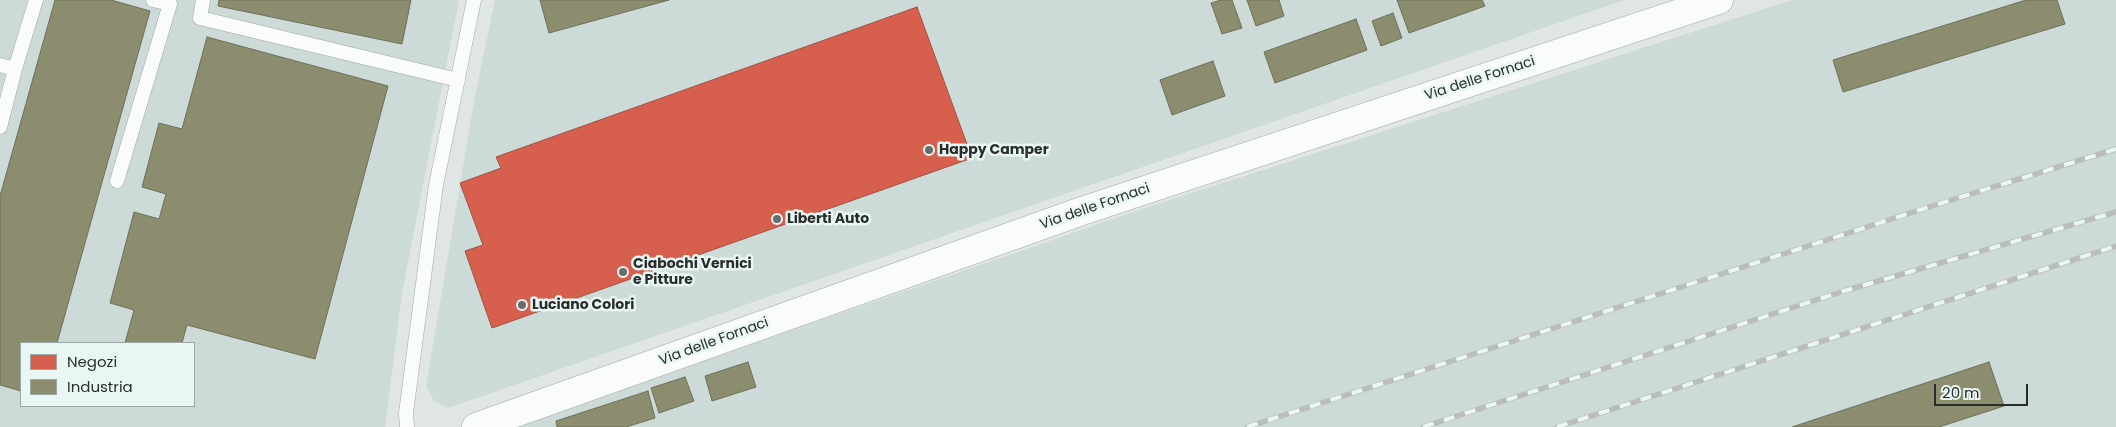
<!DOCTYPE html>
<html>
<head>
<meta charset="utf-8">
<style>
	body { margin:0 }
	#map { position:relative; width:2116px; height:427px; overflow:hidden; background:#e0e6e5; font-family:Poppins,sans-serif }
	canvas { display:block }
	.legend { position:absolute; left:20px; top:342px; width:175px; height:65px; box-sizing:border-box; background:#e9f7f4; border:1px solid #9ca6a4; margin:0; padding:6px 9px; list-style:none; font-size:15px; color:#282d2c }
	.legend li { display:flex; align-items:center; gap:10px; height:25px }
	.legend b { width:25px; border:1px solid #9ca6a4 }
	.scale { position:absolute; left:1934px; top:384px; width:94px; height:22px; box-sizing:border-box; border:2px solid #282d2c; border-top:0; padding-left:6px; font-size:15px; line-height:18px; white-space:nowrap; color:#282d2c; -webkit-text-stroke:4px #e9f7f4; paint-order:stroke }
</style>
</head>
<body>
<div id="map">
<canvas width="2116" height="427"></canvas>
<ul class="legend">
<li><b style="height:14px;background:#d6604d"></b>Negozi</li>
<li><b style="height:14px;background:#8c8c6e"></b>Industria</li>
</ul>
<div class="scale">20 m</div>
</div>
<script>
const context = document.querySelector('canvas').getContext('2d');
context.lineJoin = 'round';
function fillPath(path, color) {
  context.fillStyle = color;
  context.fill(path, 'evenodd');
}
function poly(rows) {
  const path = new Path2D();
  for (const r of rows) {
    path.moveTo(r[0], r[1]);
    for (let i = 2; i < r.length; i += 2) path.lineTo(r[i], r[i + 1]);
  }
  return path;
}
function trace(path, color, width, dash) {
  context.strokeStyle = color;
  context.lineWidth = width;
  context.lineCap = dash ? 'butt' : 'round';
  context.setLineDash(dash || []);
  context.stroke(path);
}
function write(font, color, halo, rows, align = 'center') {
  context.font = font + ' Poppins,sans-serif';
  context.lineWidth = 5;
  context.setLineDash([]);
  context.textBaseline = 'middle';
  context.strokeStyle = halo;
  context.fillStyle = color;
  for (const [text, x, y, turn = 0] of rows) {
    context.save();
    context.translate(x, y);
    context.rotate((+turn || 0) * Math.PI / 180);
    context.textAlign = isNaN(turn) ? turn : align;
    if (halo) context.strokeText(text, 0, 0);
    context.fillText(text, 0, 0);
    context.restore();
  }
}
fillPath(poly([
	[0,0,459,0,402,293,385,427,0,427],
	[21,343,194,343,194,406,21,406],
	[495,0,1624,0,448,408,434,401,426,386,475,96],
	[1792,0,2116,0,2116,427,512,427,1142,209]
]), '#ccdbd8');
const shops = poly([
	[917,7,972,158,492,328,465,251,483,245,460,183,501,168,496,157,917,7]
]);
fillPath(shops, '#d6604d');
trace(shops, '#a25143', 1);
const industry = poly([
	[55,0,111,0,150,11,57,343,21,343,21,391,0,385,0,196,55,0],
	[219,0,411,0,402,44,218,6,219,0],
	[540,0,669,0,549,33,540,0],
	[1221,0,1232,0,1242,28,1222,34,1211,3,1221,0],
	[1247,0,1279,0,1284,16,1256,26,1247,0],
	[1397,0,1482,0,1485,6,1409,33,1397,0],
	[2026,0,2057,0,2065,24,1843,92,1833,60,2026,0],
	[1393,13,1402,38,1381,46,1372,21,1393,13],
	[1356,19,1367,50,1275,83,1264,52,1356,19],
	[207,37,388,86,315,359,187,325,182,343,125,343,134,310,110,303,134,212,159,219,166,194,142,187,159,123,182,129,207,37],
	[1213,61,1225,96,1172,115,1160,80,1213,61],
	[748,362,756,387,712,401,705,376,748,362],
	[1989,362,2004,406,1939,427,1792,427,1989,362],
	[685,377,694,401,659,413,651,388,685,377],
	[648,391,655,418,626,427,557,427,556,421,648,391]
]);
fillPath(industry, '#8c8c6e');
trace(industry, '#6e705a', 1);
const service = poly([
	[203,0,200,18,458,80],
	[0,65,15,69],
	[0,127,15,69,36,0],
	[117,181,170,4,153,0],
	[407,427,406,413,436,185,474,0]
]);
const secondary = poly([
	[476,427,1082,211,1719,0]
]);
trace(service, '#a2a7a6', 15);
trace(secondary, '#a2a7a6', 29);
trace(service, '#fafbfb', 14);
trace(secondary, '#fafbfb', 28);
const rail = poly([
	[1247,427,1929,207,2116,149],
	[1423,427,1844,291,2116,212],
	[1557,427,2116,246]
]);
trace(rail, '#bbbdbd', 5.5);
trace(rail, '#e9f7f4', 4, [11]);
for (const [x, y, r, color] of [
	[929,150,5,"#686e6d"],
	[777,219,5,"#686e6d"],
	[623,272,5,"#686e6d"],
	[522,305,5,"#686e6d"]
]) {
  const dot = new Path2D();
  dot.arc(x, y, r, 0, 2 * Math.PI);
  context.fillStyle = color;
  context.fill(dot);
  trace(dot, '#e9f7f4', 2);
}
write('14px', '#282d2c', '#e9f7f4', [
	["Via delle Fornaci",1480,79,-18],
	["Via delle Fornaci",1095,207,-19],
	["Via delle Fornaci",714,342,-20]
]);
write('bold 14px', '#282d2c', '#e9f7f4', [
	["Happy Camper",939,150],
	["Liberti Auto",787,219],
	["Ciabochi Vernici",633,264],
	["e Pitture",633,280],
	["Luciano Colori",532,305]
], 'left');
</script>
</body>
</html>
